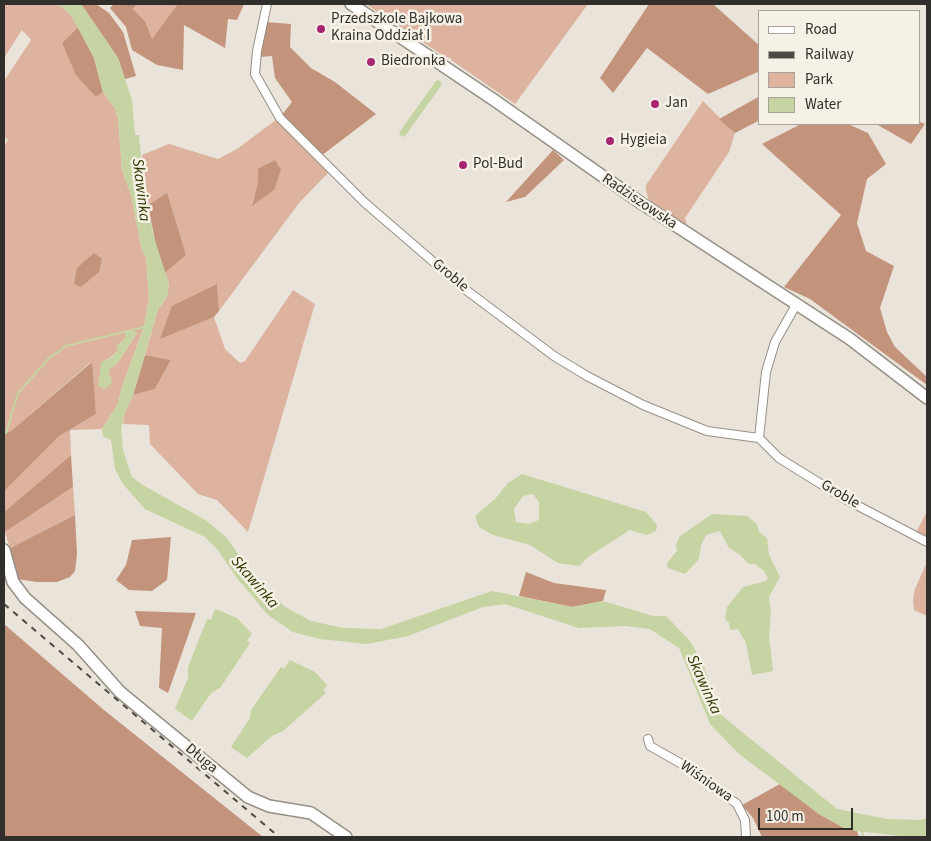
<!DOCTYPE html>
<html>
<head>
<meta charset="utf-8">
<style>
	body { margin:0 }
	#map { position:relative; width:931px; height:841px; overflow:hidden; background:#e9e3d9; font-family:"Source Sans 3",sans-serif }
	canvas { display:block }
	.frame { position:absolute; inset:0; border:5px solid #312f2b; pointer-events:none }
	.legend { position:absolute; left:758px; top:10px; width:162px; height:115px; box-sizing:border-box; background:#f6f1e6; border:1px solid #a7a39b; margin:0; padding:6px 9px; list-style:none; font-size:15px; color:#312f2b }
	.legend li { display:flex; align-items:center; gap:10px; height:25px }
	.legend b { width:25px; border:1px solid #a7a39b }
	.scale { position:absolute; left:758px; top:808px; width:95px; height:22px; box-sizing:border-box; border:2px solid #312f2b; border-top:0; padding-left:6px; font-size:15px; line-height:18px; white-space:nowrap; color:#312f2b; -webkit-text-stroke:4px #f6f1e6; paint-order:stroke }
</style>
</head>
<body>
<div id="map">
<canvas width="931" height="841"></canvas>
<div class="frame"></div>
<ul class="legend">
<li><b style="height:6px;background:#fff"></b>Road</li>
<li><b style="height:6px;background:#4d4a45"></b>Railway</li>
<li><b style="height:14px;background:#ddb39f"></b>Park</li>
<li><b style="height:14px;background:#c5d4a2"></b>Water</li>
</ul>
<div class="scale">100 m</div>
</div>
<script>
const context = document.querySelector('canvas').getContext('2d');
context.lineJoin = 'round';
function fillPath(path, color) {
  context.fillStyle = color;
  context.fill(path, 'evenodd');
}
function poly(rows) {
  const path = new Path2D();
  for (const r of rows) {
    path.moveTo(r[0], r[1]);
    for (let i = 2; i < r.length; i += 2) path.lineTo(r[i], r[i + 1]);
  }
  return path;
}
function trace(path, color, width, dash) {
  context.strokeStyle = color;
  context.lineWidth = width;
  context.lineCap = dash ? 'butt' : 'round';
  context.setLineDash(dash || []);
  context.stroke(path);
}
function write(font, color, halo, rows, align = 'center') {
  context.font = font + ' "Source Sans 3",sans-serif';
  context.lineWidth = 5;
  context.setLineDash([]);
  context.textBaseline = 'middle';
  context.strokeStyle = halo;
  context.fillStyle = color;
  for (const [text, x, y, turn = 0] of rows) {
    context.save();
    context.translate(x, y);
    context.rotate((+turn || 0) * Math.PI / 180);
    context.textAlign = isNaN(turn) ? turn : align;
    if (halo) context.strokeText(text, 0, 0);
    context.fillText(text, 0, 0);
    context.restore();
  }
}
fillPath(poly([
	[4,4,58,4,70,14,78,27,62,43,96,97,103,92,115,108,118,118,122,170,131,195,142,251,146,257,149,298,144,327,123,384,118,404,102,429,70,430,71,455,4,512,4,490,58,437,96,414,91,362,11,431,4,434,4,146,8,140,4,136,4,81,31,40,22,30,4,58],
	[125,332,137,333,117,364,110,368,108,375,101,362,111,357,118,350,117,346,125,338],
	[137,4,178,4,179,5,152,40,145,21,133,9],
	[366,4,588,4,515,104,451,60,451,58,445,57],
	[703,101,735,133,729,152,685,218,687,225,679,223,649,201,646,190,646,185],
	[277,119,299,144,328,173,299,203,219,311,217,285,160,338,214,317,225,349,240,363,245,361,293,290,315,304,248,532,217,500,198,494,150,444,149,425,123,424,124,415,133,395,155,389,171,360,145,355,158,309,167,297,169,284,165,273,186,255,166,194,148,205,142,155,169,144,218,159,237,149],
	[258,169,274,190,252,205,258,182],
	[73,487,75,515,10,548,5,532],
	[927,512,927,541,915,534],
	[927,562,927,616,914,610,913,599,915,589]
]), '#ddb39f');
fillPath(poly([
	[81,4,96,4,109,13,123,32,136,76,125,79,118,58],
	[114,4,137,4,133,9,145,21,152,39,178,4,244,4,237,20,228,19,225,48,184,25,183,70,157,65,132,50,126,27,110,8],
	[649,4,713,4,760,46,760,71,708,94,647,48,613,93,600,78],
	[266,22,291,24,290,47,311,68,335,82,376,114,321,156,281,116,292,102,275,78,272,56,260,57],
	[78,27,94,58,103,92,96,97,76,75,62,43],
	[760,96,760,120,735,133,719,119],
	[920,122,925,124,911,144,876,124,920,124],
	[801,124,848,124,868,133,886,164,867,179,857,223,866,251,894,266,880,308,887,332,895,347,927,377,927,385,810,299,784,287,841,215,762,144],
	[553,150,564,160,525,197,506,202],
	[275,160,281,170,274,190,252,206,258,182,258,169],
	[167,193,186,255,165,273,158,256,148,205],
	[94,253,102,259,99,272,81,287,74,284,77,268],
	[217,284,219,311,214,317,160,339,172,306],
	[145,355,171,360,155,389,133,395],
	[92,362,96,414,58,437,4,491,4,434,11,431],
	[71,455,73,487,5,532,4,512],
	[75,515,77,554,75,571,70,577,57,582,37,582,17,579,10,548],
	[171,537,167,580,152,591,129,590,116,580,126,565,132,540],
	[526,572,554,583,606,590,603,601,572,607,519,596],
	[135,611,196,613,168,693,159,688,162,628,140,626],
	[4,624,104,710,263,837,4,837],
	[780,784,819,814,844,828,857,831,859,837,762,837,753,818,742,805]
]), '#c4937c');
fillPath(poly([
	[58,4,81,4,118,58,132,100,135,135,139,135,143,177,153,234,169,284,167,297,158,309,133,395,124,415,121,429,123,450,132,477,141,484,207,521,226,537,257,580,285,607,311,621,343,628,381,629,492,591,572,607,603,601,653,616,666,616,690,641,704,666,719,713,747,736,837,809,887,819,920,820,927,818,927,837,908,837,857,831,844,828,819,814,739,754,710,724,679,648,650,629,625,626,579,628,505,604,483,607,408,636,367,644,320,639,293,632,268,615,237,578,217,549,205,537,145,509,123,484,115,469,111,440,103,437,102,429,118,404,123,384,144,327,149,298,146,257,142,251,131,195,122,170,118,118,115,108,103,92,94,58,78,28,70,14],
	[132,330,137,333,117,364,110,369,109,375,111,377,112,383,105,389,98,386,101,362,112,357,118,350,117,346,125,338,125,332],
	[522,474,646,512,657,525,656,531,647,535,630,530,588,557,579,566,558,563,530,545,493,535,479,527,475,516,495,499,508,483],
	[533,494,539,502,539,520,529,524,516,522,514,509,523,496],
	[712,514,747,516,756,523,759,532,767,538,769,555,780,577,769,597,771,613,769,635,773,671,752,675,746,643,738,629,730,630,729,623,725,619,727,607,743,587,766,581,768,578,764,571,755,564,749,564,739,554,729,548,720,531,706,535,701,545,699,559,685,574,668,568,667,563,677,551,676,545,680,536],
	[215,609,237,618,252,634,247,640,250,643,220,688,211,693,192,721,175,709,188,678,188,667,207,619,211,620],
	[290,660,315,672,327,685,323,690,326,693,283,731,272,736,247,758,231,747,250,718,251,710,281,667,284,669]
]), '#c5d4a2');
trace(poly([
	[4,434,6,433,18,393,49,358,66,346,144,327],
	[862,830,863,837]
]), '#c5d4a2', 2);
trace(poly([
	[403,133,438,84]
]), '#c5d4a2', 7);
const street = poly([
	[267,4,257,51,255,74,280,118,364,202,466,290,554,356,587,376,643,405,707,431,759,438,766,372,775,342,796,305],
	[759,438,779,458,845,499,927,542],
	[648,739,650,746,687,767,737,804,745,820,746,837]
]);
const secondary = poly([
	[351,4,494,100,641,203,850,339,927,398],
	[4,550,13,582,25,598,78,645,120,692,248,797,269,806,311,813,346,837]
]);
trace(street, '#959086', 10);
trace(secondary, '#959086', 14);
trace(street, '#fff', 8);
trace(secondary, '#fff', 11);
trace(poly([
	[4,604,279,837]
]), '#4d4a45', 2, [6, 6]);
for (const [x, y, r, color] of [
	[321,29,5,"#a8246f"],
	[371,62,5,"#a8246f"],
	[655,104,5,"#a8246f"],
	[610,141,5,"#a8246f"],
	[463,165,5,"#a8246f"]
]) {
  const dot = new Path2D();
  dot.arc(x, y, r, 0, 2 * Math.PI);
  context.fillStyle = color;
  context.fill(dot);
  trace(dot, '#f6f1e6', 2);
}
write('15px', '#312f2b', '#f6f1e6', [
	["Przedszkole Bajkowa",331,20],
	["Kraina Oddział I",331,37],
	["Biedronka",381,62],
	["Jan",665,104],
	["Hygieia",620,141],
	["Pol-Bud",473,165]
], 'left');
write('15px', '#312f2b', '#f6f1e6', [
	["Radziszowska",639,202,34],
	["Groble",450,276,40],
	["Groble",840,495,30],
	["Długa",201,759,40],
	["Wiśniowa",706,782,35]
]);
write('italic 16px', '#2f3b01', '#f6f1e6', [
	["Skawinka",140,190,83],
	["Skawinka",254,583,49],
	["Skawinka",703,685,66]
]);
</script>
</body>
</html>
